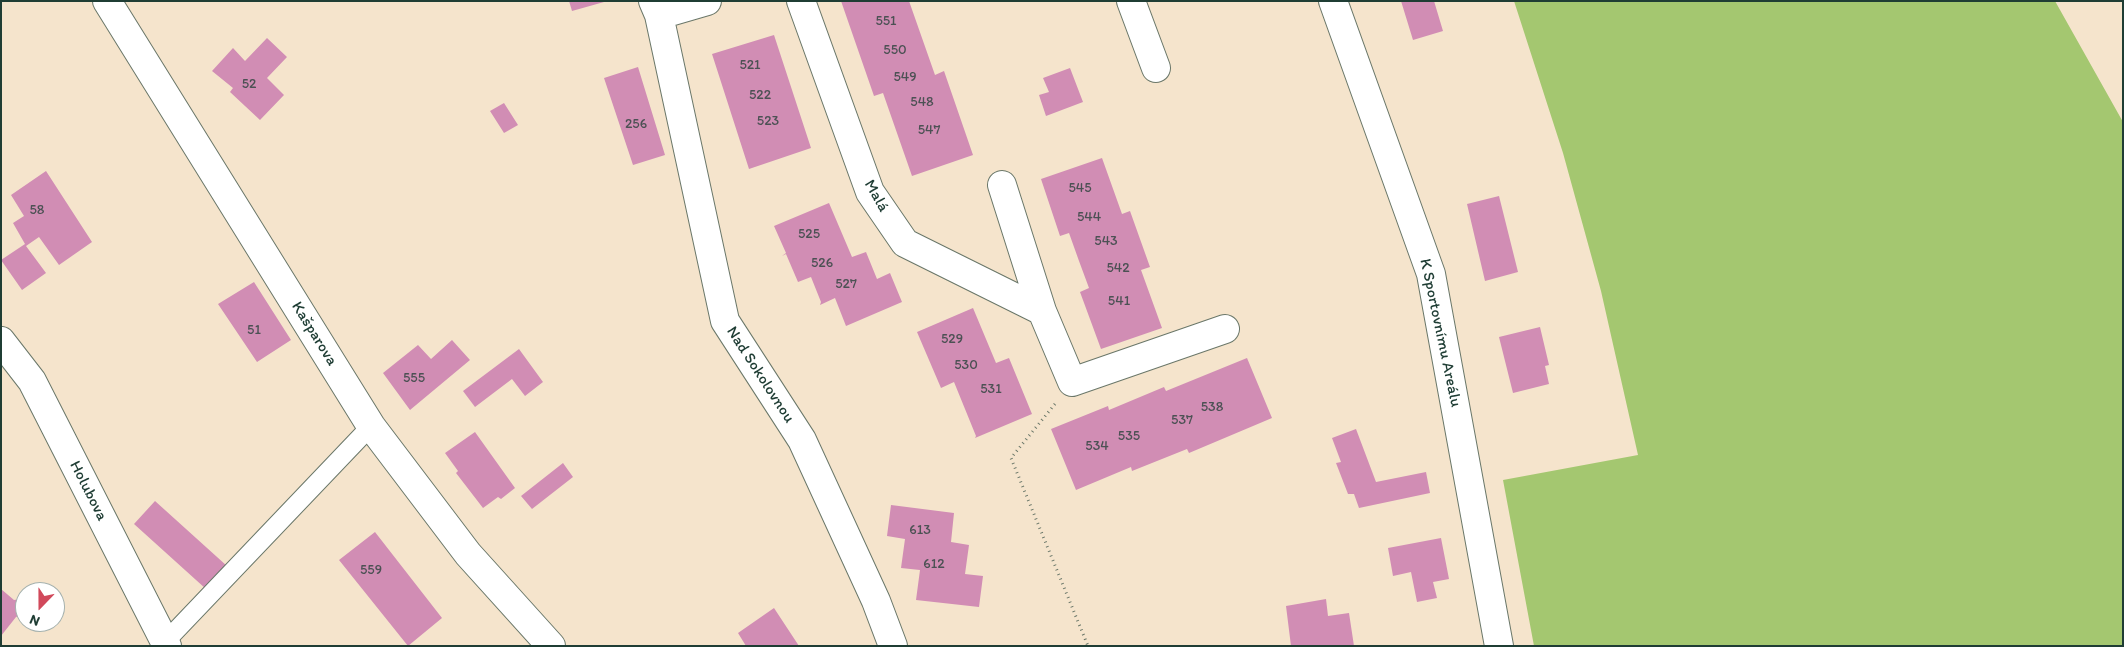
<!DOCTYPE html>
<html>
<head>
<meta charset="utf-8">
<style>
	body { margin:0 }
	#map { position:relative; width:2124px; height:647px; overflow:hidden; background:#f5e4cc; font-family:Itim,sans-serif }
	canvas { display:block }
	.frame { position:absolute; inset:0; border:2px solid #1f3d34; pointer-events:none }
	.north { position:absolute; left:15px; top:582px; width:50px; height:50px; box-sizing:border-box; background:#fff; border:1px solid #a5b1ae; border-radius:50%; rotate:202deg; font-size:14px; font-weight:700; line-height:20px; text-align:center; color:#1f3d34 }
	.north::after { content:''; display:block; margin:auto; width:18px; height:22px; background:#d1495b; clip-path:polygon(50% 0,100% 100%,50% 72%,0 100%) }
</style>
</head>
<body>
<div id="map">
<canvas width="2124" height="647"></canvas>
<div class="frame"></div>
<div class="north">N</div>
</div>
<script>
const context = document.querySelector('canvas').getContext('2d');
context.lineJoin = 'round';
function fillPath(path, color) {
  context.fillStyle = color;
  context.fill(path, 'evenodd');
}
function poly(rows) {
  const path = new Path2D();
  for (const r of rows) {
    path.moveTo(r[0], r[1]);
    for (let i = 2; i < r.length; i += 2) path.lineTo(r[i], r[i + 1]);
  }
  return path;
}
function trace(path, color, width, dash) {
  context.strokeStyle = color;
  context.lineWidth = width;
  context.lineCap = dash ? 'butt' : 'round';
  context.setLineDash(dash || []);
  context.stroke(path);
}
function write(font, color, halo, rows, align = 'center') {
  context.font = font + ' Itim,sans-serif';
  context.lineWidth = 4;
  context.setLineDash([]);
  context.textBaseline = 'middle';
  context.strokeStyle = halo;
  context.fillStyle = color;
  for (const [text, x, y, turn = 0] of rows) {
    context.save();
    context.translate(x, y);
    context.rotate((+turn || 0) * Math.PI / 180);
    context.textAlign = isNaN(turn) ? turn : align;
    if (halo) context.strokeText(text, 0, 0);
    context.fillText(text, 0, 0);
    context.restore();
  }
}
fillPath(poly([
	[1514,1,2055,1,2123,122,2123,646,1534,646,1503,480,1638,455,1601,291,1563,153]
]), '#a4c770');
fillPath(poly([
	[569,1,604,1,604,2,572,11],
	[841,1,909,1,935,75,944,71,973,155,912,176,883,93,874,96],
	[1401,1,1434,1,1443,31,1413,40],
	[774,35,811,148,749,169,712,54],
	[267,38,287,57,267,78,284,95,260,120,230,92,233,88,212,71,233,48,245,61],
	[638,67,665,155,633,165,604,78],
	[1070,68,1083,102,1046,116,1039,95,1049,92,1043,78],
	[504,103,518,125,504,133,490,111],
	[1102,158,1122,214,1130,211,1150,267,1141,270,1162,328,1101,349,1080,292,1089,288,1079,261,1069,233,1060,236,1041,179],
	[46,171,92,242,59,265,39,237,26,246,46,273,22,290,1,260,25,244,13,223,24,216,11,195],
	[1499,196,1518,272,1485,281,1467,204],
	[829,203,852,257,866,252,877,279,890,273,902,302,846,326,835,298,820,305,821,302,811,277,798,282,786,254,782,256,786,253,774,226],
	[254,282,291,340,257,362,218,304],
	[973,308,996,363,1009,358,1032,414,975,438,976,436,954,382,941,388,917,332],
	[1540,327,1549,365,1545,366,1549,384,1513,393,1499,337],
	[452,340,470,360,410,410,383,373,418,345,431,359],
	[519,349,543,382,525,396,512,379,475,407,463,391],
	[1247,358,1272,418,1189,453,1187,449,1132,471,1131,467,1076,490,1051,429,1108,406,1109,410,1164,387,1166,391],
	[1356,429,1376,482,1426,472,1430,493,1359,508,1354,494,1348,494,1336,463,1341,462,1332,438],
	[475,432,515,488,501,499,498,497,483,508,456,473,458,471,445,453],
	[563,463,573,477,532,509,521,496],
	[155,501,227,566,206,589,134,524],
	[891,505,954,513,951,542,969,545,965,574,983,576,979,607,916,600,920,570,901,568,905,539,887,536],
	[375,532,442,618,408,646,339,560],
	[1441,538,1449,579,1433,582,1437,598,1417,602,1411,572,1393,576,1388,548],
	[1,589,14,600,21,599,25,602,25,614,16,617,1,636],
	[1326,599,1328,616,1349,613,1354,646,1291,646,1286,606],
	[774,608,799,646,746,646,738,633]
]), '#d18db4');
const service = poly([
	[165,642,371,426]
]);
const minor = poly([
	[107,1,371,426,468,554,551,646],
	[653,1,659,15,725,321,802,440,876,601,893,646],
	[801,1,870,192,905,243,1042,311,1072,382,1225,329],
	[1131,1,1156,68],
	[1333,1,1431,274,1499,646],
	[659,15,707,1],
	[1002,185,1042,311],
	[1,341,32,381,167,646]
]);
trace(service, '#6a7769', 20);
trace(minor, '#6a7769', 30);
trace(poly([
	[1055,404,1011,458,1088,646]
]), '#6a7769', 3, [1, 4]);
trace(service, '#fff', 18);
trace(minor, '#fff', 28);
write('14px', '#4c5154', null, [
	["551",886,21],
	["550",895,50],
	["521",750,65],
	["549",905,77],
	["52",249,84],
	["522",760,95],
	["548",922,102],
	["523",768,121],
	["256",636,124],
	["547",929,130],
	["545",1080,188],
	["58",37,210],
	["544",1089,217],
	["525",809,234],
	["543",1106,241],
	["526",822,263],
	["542",1118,268],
	["527",846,284],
	["541",1119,301],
	["51",254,330],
	["529",952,339],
	["530",966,365],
	["555",414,378],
	["531",991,389],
	["538",1212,407],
	["537",1182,420],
	["535",1129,436],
	["534",1097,446],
	["613",920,530],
	["612",934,564],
	["559",371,570]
]);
write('16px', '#1f3d34', '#fff', [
	["Malá",876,196,61],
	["K Sportovnímu Areálu",1440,333,78],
	["Kašparova",314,334,58],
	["Nad Sokolovnou",760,375,57],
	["Holubova",88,491,63]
]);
</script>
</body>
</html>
